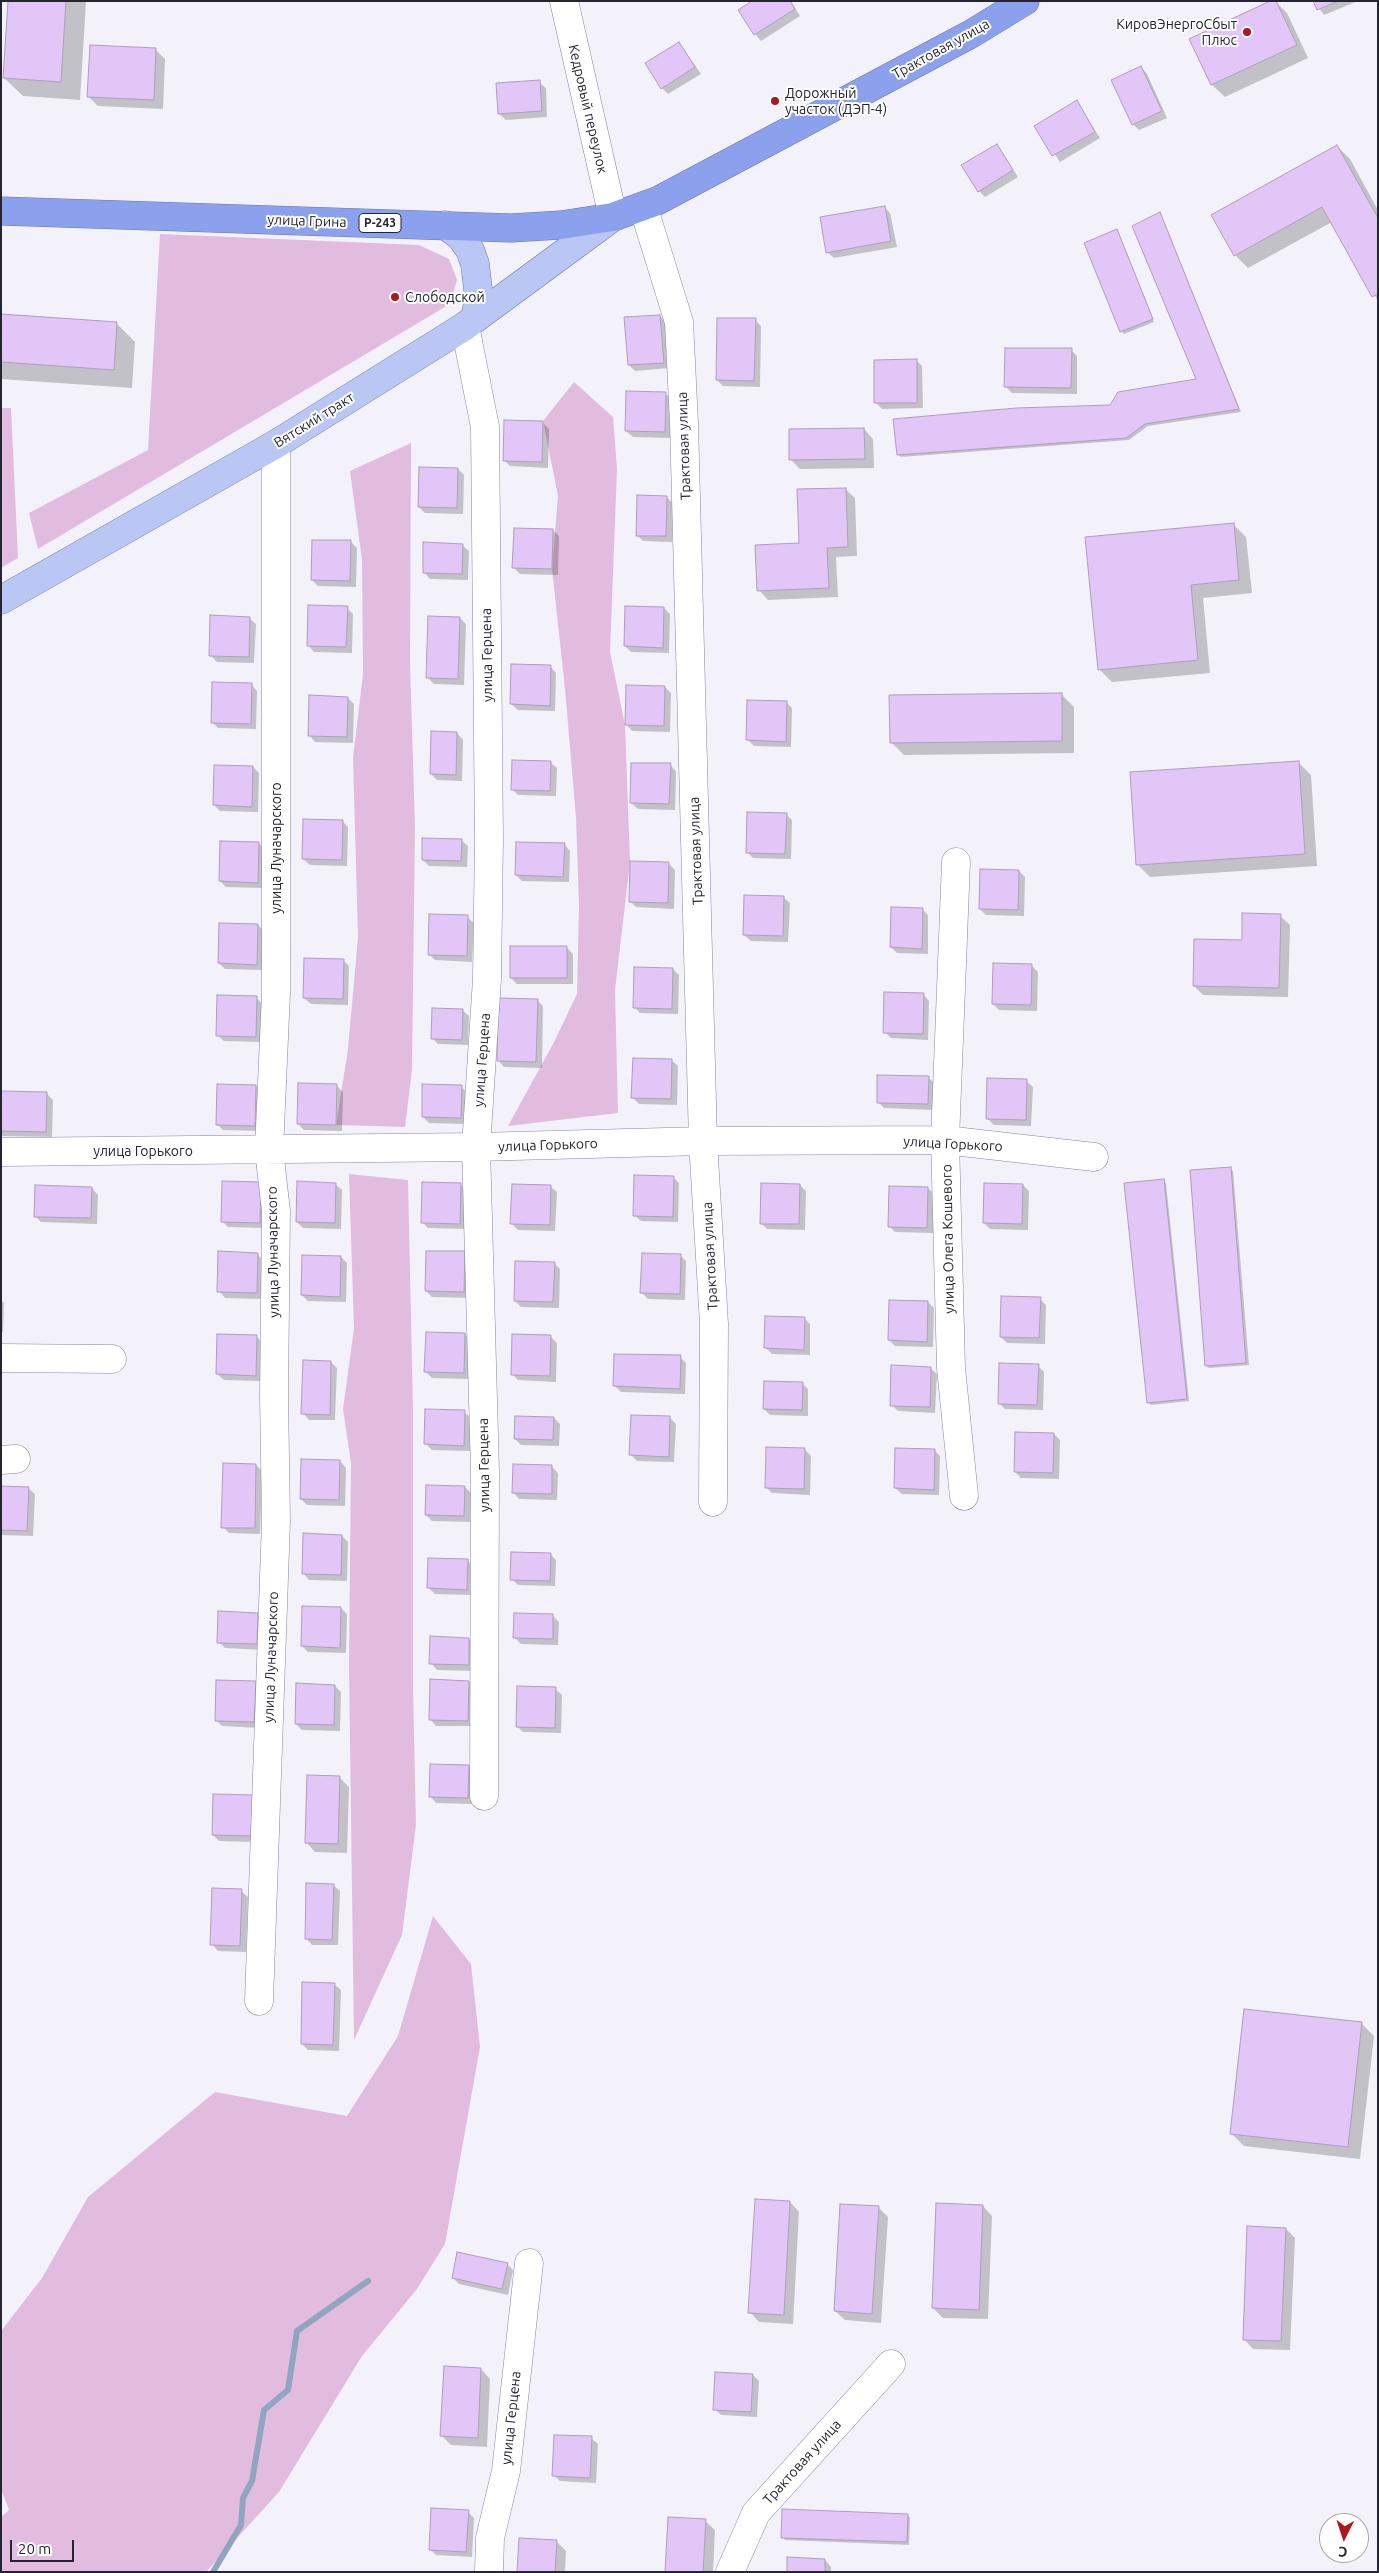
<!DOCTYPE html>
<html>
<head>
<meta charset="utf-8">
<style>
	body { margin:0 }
	#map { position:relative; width:1379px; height:2573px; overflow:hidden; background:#f3f2fa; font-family:Ubuntu,sans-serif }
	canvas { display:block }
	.frame { position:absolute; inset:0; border:2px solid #252431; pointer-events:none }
	.north { position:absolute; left:1319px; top:2513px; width:50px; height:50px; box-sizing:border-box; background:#fff; border:1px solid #a8a7ad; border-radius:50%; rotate:184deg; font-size:14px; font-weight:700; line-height:20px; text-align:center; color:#252431 }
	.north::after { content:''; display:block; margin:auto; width:18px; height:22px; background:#ab181c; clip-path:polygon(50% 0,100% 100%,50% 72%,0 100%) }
	.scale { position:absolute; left:10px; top:2540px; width:64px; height:22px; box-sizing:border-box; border:2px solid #252431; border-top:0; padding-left:6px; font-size:15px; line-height:18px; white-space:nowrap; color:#252431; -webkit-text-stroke:4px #fff; paint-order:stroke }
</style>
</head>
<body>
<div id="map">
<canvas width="1379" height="2573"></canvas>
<div class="frame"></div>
<div class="north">С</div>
<div class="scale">20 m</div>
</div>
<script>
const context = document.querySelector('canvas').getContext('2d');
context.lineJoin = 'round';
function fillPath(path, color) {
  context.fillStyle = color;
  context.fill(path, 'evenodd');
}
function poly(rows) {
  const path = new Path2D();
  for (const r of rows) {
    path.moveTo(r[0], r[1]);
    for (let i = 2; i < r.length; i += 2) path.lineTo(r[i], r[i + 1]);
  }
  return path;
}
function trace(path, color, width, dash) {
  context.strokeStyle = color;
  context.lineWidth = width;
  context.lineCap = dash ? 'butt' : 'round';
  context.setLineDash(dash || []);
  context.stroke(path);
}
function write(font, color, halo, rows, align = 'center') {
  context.font = font + ' Ubuntu,sans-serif';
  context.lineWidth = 4;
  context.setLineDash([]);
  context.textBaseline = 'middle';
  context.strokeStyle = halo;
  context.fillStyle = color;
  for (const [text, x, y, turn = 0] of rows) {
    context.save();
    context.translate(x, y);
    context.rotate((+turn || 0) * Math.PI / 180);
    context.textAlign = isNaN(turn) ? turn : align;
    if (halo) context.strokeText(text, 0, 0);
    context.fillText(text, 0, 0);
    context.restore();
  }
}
fillPath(poly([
	[160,234,419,245,449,259,457,280,450,304,38,549,29,513,148,450],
	[574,382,613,417,617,469,610,652,625,725,630,862,615,990,618,1113,508,1126,553,1044,577,994,579,905,576,817,565,689,552,569,558,496,543,421],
	[1,408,11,408,18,558,1,568],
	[411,443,410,663,415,827,412,1070,405,1127,336,1125,348,1049,358,937,353,758,363,674,362,560,350,471],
	[349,1174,408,1180,413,1410,413,1688,416,1825,402,1935,354,2040,349,1664,351,1463,343,1409,354,1328],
	[433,1916,471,1964,480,2047,445,2244,417,2289,362,2356,279,2492,206,2572,1,2572,1,2517,9,2510,1,2489,1,2331,42,2278,88,2197,215,2092,347,2116,398,2036]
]), '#e2bcde');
fillPath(poly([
	[9,1,86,1,80,100,23,96,4,78],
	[754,1,791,1,800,16,761,41,755,34],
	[1275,1,1287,13,1308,58,1225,97,1212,85,1191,40],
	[1314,1,1358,1,1324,15],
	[679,43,701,74,668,94,662,88],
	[156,50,165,59,163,109,98,106,88,96],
	[1141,67,1147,74,1167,118,1139,130,1133,124],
	[539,82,546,88,547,117,506,120,499,114],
	[1077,102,1100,138,1060,162,1036,126],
	[997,145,1018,177,985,197,979,191],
	[1337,146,1350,159,1378,210,1378,301,1332,222,1248,268,1235,255],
	[884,207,890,213,897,247,834,258,827,252],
	[1160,213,1241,412,1148,426,1129,440,901,457,899,455,1110,406,1198,380],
	[1116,231,1154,322,1124,334,1121,331],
	[1,315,116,323,135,342,132,388,1,379],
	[660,316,666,322,669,368,635,371,629,365],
	[755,320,761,326,760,387,723,386,717,380],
	[1071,350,1077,356,1077,394,1012,393,1006,387],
	[916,360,922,366,923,408,882,409,876,403],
	[665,393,671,399,670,438,633,437,626,431],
	[543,423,549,429,548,468,510,466,504,460],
	[864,429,873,439,874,468,800,469,791,460],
	[458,469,464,475,463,514,425,513,419,507],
	[845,489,855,498,857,556,836,557,838,597,768,600,759,590,801,544],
	[666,497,673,503,672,542,643,541,637,535],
	[1233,524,1246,537,1252,593,1203,598,1210,673,1112,682,1100,670],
	[553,530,559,536,558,575,520,574,514,568],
	[351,542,357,548,356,587,318,586,312,580],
	[462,545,469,551,468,580,430,579,424,572],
	[347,608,353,614,352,653,314,652,308,645],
	[664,608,670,614,669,653,631,652,625,646],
	[249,618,256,624,254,663,217,662,210,655],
	[460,618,466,624,464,685,434,684,428,678],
	[550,666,556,673,555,711,518,710,511,704],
	[251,684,257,691,256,729,218,728,212,722],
	[665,687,671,693,670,732,632,731,626,724],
	[1061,694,1074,707,1074,753,904,755,891,742],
	[348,698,354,704,353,743,315,742,309,735],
	[786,702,792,708,791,747,754,746,748,740],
	[457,733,463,740,462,781,437,780,431,774],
	[550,762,557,768,556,796,518,795,512,789],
	[1298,762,1311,775,1317,866,1150,877,1137,864],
	[670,765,676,771,675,810,638,809,631,803],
	[253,767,259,773,258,812,220,811,214,805],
	[786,814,792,820,791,859,753,858,747,852],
	[342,821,348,827,347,866,310,865,303,859],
	[461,840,468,846,467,867,429,866,423,860],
	[259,843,265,850,264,888,226,887,220,881],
	[564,844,570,851,569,882,522,881,516,875],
	[669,864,675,870,674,909,636,907,630,901],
	[1019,871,1025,877,1024,916,986,915,980,909],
	[783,897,790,903,788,942,751,941,744,935],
	[922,909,928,915,928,954,897,953,891,947],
	[1280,916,1290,925,1288,997,1203,995,1194,986,1243,941],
	[467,917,474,923,472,962,435,960,429,954],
	[258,925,264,931,263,970,225,969,219,963],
	[566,947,573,954,573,984,517,984,511,978],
	[343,960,349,966,348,1005,311,1004,304,998],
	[1032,966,1038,972,1037,1011,999,1010,993,1004],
	[673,969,679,975,678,1014,640,1013,634,1007],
	[923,994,929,1001,928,1040,891,1038,885,1032],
	[256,997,262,1004,261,1042,224,1041,217,1035],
	[537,1000,543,1006,542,1068,504,1067,498,1060],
	[462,1010,469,1016,468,1045,438,1044,432,1038],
	[671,1060,678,1066,677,1105,639,1104,633,1098],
	[928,1077,935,1084,934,1110,884,1108,878,1102],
	[1026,1081,1033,1087,1031,1126,994,1125,988,1119],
	[256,1086,262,1093,261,1131,223,1130,217,1124],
	[337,1086,343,1092,342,1131,304,1130,298,1124],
	[461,1086,467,1093,466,1124,429,1123,423,1117],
	[1,1092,47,1094,53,1100,52,1137,1,1136],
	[1230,1168,1233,1171,1249,1365,1209,1368,1206,1365],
	[673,1177,679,1183,678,1222,641,1221,634,1215],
	[1163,1180,1166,1183,1189,1401,1151,1405,1149,1403],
	[335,1184,342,1190,341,1229,303,1228,297,1222],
	[461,1185,467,1191,466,1229,428,1228,422,1222],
	[800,1185,806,1191,805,1230,767,1229,761,1223],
	[1023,1185,1029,1191,1028,1230,990,1229,984,1223],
	[550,1186,557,1192,555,1231,518,1230,512,1224],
	[92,1188,98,1195,97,1224,41,1222,35,1216],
	[928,1188,934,1194,933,1233,895,1232,889,1226],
	[267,1190,266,1228,228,1227,222,1221],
	[465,1253,471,1259,470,1298,432,1297,426,1291],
	[257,1254,263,1260,262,1299,225,1298,219,1291],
	[680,1255,686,1261,685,1300,648,1299,642,1293],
	[341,1257,347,1263,346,1302,308,1301,302,1295],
	[554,1263,560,1269,559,1308,521,1307,515,1301],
	[1040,1299,1046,1305,1045,1344,1007,1343,1001,1337],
	[1,1300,4,1303,3,1332,1,1332],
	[928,1302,934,1308,933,1347,895,1346,889,1340],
	[804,1318,810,1324,810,1355,772,1354,766,1348],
	[465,1334,471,1340,470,1379,432,1378,426,1372],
	[256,1336,262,1342,261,1381,224,1380,217,1374],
	[551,1337,557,1343,556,1382,518,1380,512,1374],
	[680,1357,686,1363,685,1394,621,1392,615,1386],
	[331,1362,337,1368,335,1420,309,1420,303,1413],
	[1038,1366,1044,1372,1043,1410,1005,1409,999,1403],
	[930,1368,937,1374,935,1413,898,1411,892,1405],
	[802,1383,808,1389,808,1416,770,1415,764,1409],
	[464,1412,471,1418,470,1451,432,1450,426,1444],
	[669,1417,676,1424,674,1462,637,1461,631,1455],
	[554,1418,560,1424,559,1446,521,1445,515,1439],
	[1054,1434,1060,1440,1059,1479,1021,1478,1015,1472],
	[805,1450,811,1456,810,1495,772,1493,766,1487],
	[934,1450,940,1456,939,1495,902,1494,895,1488],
	[340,1461,346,1468,345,1506,307,1505,301,1499],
	[256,1465,262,1471,260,1534,229,1533,223,1527],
	[552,1467,558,1473,557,1500,519,1499,513,1492],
	[1,1487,28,1488,35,1494,33,1536,1,1535],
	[465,1487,471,1493,470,1522,432,1521,426,1515],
	[342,1536,348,1542,347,1581,309,1580,303,1573],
	[550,1554,556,1560,555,1586,518,1585,512,1579],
	[467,1560,473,1566,472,1595,435,1594,429,1588],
	[341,1608,347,1614,346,1653,308,1652,302,1646],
	[257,1614,263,1620,263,1650,225,1648,219,1642],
	[553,1616,559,1622,558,1645,521,1644,514,1637],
	[469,1639,475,1645,474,1671,437,1670,431,1663],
	[469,1682,475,1688,474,1726,436,1726,430,1719],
	[255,1683,261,1689,260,1728,222,1726,216,1720],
	[335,1686,341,1692,340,1731,302,1730,296,1724],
	[555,1689,562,1695,561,1733,523,1732,517,1726],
	[468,1766,475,1772,474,1804,436,1803,430,1796],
	[339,1777,349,1787,347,1853,315,1852,306,1842],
	[252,1797,257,1842,219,1841,213,1835],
	[333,1885,340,1891,338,1945,312,1945,306,1938],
	[241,1891,248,1897,246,1952,218,1951,212,1944],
	[334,1984,341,1990,339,2051,308,2050,302,2044],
	[1361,2023,1374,2036,1360,2159,1244,2146,1231,2133],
	[790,2202,799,2212,793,2324,759,2322,750,2312],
	[983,2206,992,2216,988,2319,943,2318,933,2308],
	[878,2207,888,2217,881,2323,845,2320,835,2311],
	[1286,2229,1295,2238,1290,2350,1253,2349,1244,2339],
	[507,2264,513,2270,508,2295,459,2284,453,2278],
	[481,2369,490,2379,487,2447,451,2445,441,2435],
	[753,2375,759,2381,757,2417,721,2415,715,2409],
	[591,2438,598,2444,596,2483,560,2481,553,2475],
	[468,2512,474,2518,472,2557,436,2555,430,2549],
	[908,2515,910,2518,909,2545,785,2540,783,2537],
	[705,2521,715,2530,713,2572,667,2572],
	[556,2541,566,2551,565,2572,518,2572],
	[825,2560,831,2567,831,2572,788,2572]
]), '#0003');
trace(poly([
	[213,2572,241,2525,243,2498,252,2481,264,2410,288,2390,297,2331,368,2281]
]), '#90a5c0', 6);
const building = poly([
	[8,1,66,1,61,82,3,78,8,1],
	[752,1,790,1,795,9,754,35,738,10,752,1],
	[1270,1,1276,1,1297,45,1211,85,1189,39,1270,1],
	[1313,1,1338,1,1317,10,1313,1],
	[679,42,695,67,661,89,645,63,679,42],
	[90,45,156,48,154,100,87,97,90,45],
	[1141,66,1162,111,1132,125,1111,80,1141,66],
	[540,80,542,111,498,114,496,83,540,80],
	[1077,100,1095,132,1052,156,1034,126,1077,100],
	[997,144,1013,170,978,192,961,165,997,144],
	[1337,145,1378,218,1378,294,1372,297,1322,207,1234,256,1211,215,1337,145],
	[885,206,891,241,826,253,820,217,885,206],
	[1160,212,1239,409,1145,424,1126,438,897,455,893,419,1016,408,1110,405,1118,392,1196,379,1132,226,1160,212],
	[1117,229,1153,319,1120,332,1084,243,1117,229],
	[1,314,117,322,114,370,1,362,1,314],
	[660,315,664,363,628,365,624,317,660,315],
	[717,318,756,318,754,381,716,380,717,318],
	[1005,348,1072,348,1071,388,1004,387,1005,348],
	[917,359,917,403,874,403,874,360,917,359],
	[626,391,666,392,665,432,625,431,626,391],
	[504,420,543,421,542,462,503,461,504,420],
	[864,428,865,459,789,460,789,429,864,428],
	[419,467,458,468,457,508,418,507,419,467],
	[846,488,848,547,827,548,829,588,757,591,755,545,799,543,797,489,846,488],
	[637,495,667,496,666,536,636,536,637,495],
	[1234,523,1239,580,1191,585,1198,660,1098,670,1085,537,1234,523],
	[514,528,553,529,552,569,512,568,514,528],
	[312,540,351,540,350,581,311,580,312,540],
	[423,542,463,544,462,574,423,573,423,542],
	[308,605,348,606,346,647,307,646,308,605],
	[625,606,664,607,663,648,624,646,625,606],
	[210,615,250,617,249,657,209,656,210,615],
	[428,616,460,617,458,679,426,678,428,616],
	[511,664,551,665,550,706,510,704,511,664],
	[212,682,252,683,251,724,211,723,212,682],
	[626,685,665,686,664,726,625,725,626,685],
	[1062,693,1062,741,890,743,889,695,1062,693],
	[309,695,348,697,347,737,308,736,309,695],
	[747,700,787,701,786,742,746,740,747,700],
	[431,731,457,732,456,775,430,774,431,731],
	[512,760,551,761,550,791,511,790,512,760],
	[1299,761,1305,854,1136,865,1130,772,1299,761],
	[631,763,671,763,669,804,630,803,631,763],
	[214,765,253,766,252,807,213,805,214,765],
	[747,812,787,813,785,854,746,853,747,812],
	[303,819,343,820,342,860,302,859,303,819],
	[422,838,462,839,461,861,422,860,422,838],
	[220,841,259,842,258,883,219,881,220,841],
	[516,842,565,843,563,877,515,875,516,842],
	[630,861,669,862,668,903,629,902,630,861],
	[980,869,1019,870,1018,910,979,909,980,869],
	[744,895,784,896,783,936,743,935,744,895],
	[891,907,923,908,922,949,890,947,891,907],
	[1242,913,1281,914,1279,988,1193,986,1194,939,1242,940,1242,913],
	[429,914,468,915,467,956,428,955,429,914],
	[219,923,258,924,257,965,218,963,219,923],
	[510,946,567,946,567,978,510,978,510,946],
	[304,958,344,959,343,999,303,998,304,958],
	[993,963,1032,964,1031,1005,992,1004,993,963],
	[634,967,673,968,672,1009,633,1008,634,967],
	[884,992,924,993,923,1034,883,1033,884,992],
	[217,995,257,996,256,1037,216,1036,217,995],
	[498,998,538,999,536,1062,497,1061,498,998],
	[432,1008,463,1009,462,1040,431,1039,432,1008],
	[633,1058,672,1059,671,1099,631,1098,633,1058],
	[877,1075,929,1076,928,1104,877,1103,877,1075],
	[987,1078,1027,1079,1026,1120,986,1119,987,1078],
	[298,1083,337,1084,336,1125,297,1124,298,1083],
	[217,1084,256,1085,255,1126,216,1125,217,1084],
	[422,1084,462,1085,461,1118,422,1117,422,1084],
	[1,1091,47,1092,46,1132,1,1131,1,1091],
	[1231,1167,1246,1363,1205,1366,1190,1170,1231,1167],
	[634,1175,674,1176,673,1217,633,1216,634,1175],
	[1164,1179,1187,1399,1147,1403,1124,1183,1164,1179],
	[222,1181,261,1182,260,1223,221,1222,222,1181],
	[297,1181,336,1183,335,1223,296,1222,297,1181],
	[422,1182,461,1183,460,1224,421,1223,422,1182],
	[761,1183,800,1184,799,1224,760,1224,761,1183],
	[984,1183,1023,1184,1022,1224,983,1223,984,1183],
	[512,1184,551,1185,550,1225,510,1224,512,1184],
	[35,1185,92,1187,91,1218,34,1217,35,1185],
	[889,1186,928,1187,927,1228,888,1227,889,1186],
	[218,1251,258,1253,257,1293,217,1292,218,1251],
	[426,1251,465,1251,464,1292,425,1291,426,1251],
	[642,1253,681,1254,680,1294,640,1293,642,1253],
	[302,1255,341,1256,340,1297,301,1295,302,1255],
	[515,1261,555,1262,553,1302,514,1301,515,1261],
	[1001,1296,1041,1297,1039,1338,1000,1337,1001,1296],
	[889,1300,928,1301,927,1342,888,1340,889,1300],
	[765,1316,805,1317,804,1350,764,1348,765,1316],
	[426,1332,465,1333,464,1373,424,1372,426,1332],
	[217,1334,257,1335,256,1376,216,1374,217,1334],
	[512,1334,551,1335,550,1376,511,1375,512,1334],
	[614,1354,681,1355,680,1389,613,1386,614,1354],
	[303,1360,331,1361,330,1415,301,1414,303,1360],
	[999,1363,1039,1364,1037,1405,998,1404,999,1363],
	[891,1365,931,1367,930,1407,890,1406,891,1365],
	[764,1381,803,1382,802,1410,763,1409,764,1381],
	[425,1409,465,1410,464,1446,424,1444,425,1409],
	[631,1415,670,1416,669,1457,629,1455,631,1415],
	[515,1416,554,1417,553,1440,514,1439,515,1416],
	[1015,1432,1054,1433,1053,1473,1014,1472,1015,1432],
	[766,1447,805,1448,804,1489,765,1488,766,1447],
	[895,1448,935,1449,934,1490,894,1488,895,1448],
	[301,1459,340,1460,339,1500,300,1499,301,1459],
	[223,1463,256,1464,255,1528,221,1528,223,1463],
	[513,1464,552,1465,552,1494,512,1493,513,1464],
	[426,1485,465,1486,464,1516,425,1515,426,1485],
	[1,1486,29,1487,27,1531,1,1530,1,1486],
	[303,1533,342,1535,341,1575,302,1574,303,1533],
	[511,1552,551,1553,550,1581,510,1580,511,1552],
	[428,1558,468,1559,467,1590,427,1588,428,1558],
	[302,1606,341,1607,340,1648,301,1646,302,1606],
	[218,1611,258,1613,257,1644,217,1643,218,1611],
	[514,1613,553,1614,553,1639,513,1638,514,1613],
	[430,1636,469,1638,469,1665,429,1664,430,1636],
	[430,1679,469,1681,468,1721,429,1720,430,1679],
	[216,1680,256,1681,254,1722,215,1721,216,1680],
	[296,1683,335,1685,334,1725,295,1724,296,1683],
	[517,1686,556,1687,555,1728,516,1727,517,1686],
	[430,1764,469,1765,468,1798,429,1797,430,1764],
	[307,1775,340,1776,338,1844,305,1843,307,1775],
	[213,1794,253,1795,251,1836,212,1835,213,1794],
	[306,1883,334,1884,332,1940,305,1939,306,1883],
	[212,1888,242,1889,240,1946,210,1945,212,1888],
	[302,1982,335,1983,333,2045,301,2044,302,1982],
	[1244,2009,1362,2022,1348,2147,1230,2134,1244,2009],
	[755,2199,790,2201,784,2315,748,2313,755,2199],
	[936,2203,983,2205,979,2310,932,2308,936,2203],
	[840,2204,879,2206,872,2314,834,2311,840,2204],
	[1247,2226,1286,2228,1281,2341,1243,2340,1247,2226],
	[457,2252,508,2263,502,2289,452,2278,457,2252],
	[444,2366,481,2368,478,2438,440,2436,444,2366],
	[715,2372,753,2374,751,2412,713,2410,715,2372],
	[554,2435,592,2436,590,2478,552,2476,554,2435],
	[431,2508,469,2510,466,2552,429,2550,431,2508],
	[782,2509,908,2514,907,2542,781,2538,782,2509],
	[668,2517,706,2519,703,2572,665,2572,668,2517],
	[519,2538,557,2540,555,2572,517,2572,519,2538],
	[787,2557,825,2559,825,2572,787,2572,787,2557]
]);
fillPath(building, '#e2c6f7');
trace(building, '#ae9dbc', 1);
const minor = poly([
	[564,1,613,217],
	[643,206,679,322,684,423,703,1141,714,1324,713,1502],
	[465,326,485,427,489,838,487,979,476,1147,485,1472,484,1796],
	[956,862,945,1140,951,1368,964,1496],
	[1,1152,476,1147,703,1141,945,1140,1094,1157],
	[1,1358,112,1359],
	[1,1460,16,1459],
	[259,2001,276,1521,274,1396,276,1211,269,1150,276,993,276,444],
	[489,2572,490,2538,506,2471,529,2263],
	[730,2572,756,2513,891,2364]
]);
const major = poly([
	[445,225,460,236,470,250,475,264,479,298,475,318],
	[1,600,276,444,465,326,613,217]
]);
const highway = poly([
	[1,211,511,228,561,225,613,217,657,201,971,34,1025,1]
]);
trace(minor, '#8884a4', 29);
trace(major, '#6875ac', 29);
trace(highway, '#6875ac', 29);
trace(minor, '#fff', 28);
trace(major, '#bac7f5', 28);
trace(highway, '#8ca1ee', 28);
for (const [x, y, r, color] of [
	[1247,32,5,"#ab181c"],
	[775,101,5,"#ab181c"],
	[395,297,5,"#ab181c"]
]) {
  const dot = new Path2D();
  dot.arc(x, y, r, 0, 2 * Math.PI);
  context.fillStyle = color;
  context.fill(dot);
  trace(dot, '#fff', 2);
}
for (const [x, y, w] of [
	[380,223,42]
]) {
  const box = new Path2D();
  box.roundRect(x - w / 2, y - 9.5, w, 19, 4);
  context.fillStyle = '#fff';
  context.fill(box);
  trace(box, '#252431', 1);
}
write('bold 12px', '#252431', null, [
	["Р-243",380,223]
]);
write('14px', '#252431', '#fff', [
	["КировЭнергоСбыт",1237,24,"right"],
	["Плюс",1237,40,"right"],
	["Дорожный",785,93],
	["участок (ДЭП-4)",785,109],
	["Слободской",405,297]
], 'left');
write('14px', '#252431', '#fff', [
	["Трактовая улица",941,49,-29],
	["Кедровый переулок",588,109,77],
	["улица Грина",307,221,2],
	["Вятский тракт",314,420,-32],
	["Трактовая улица",684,446,-92],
	["улица Герцена",487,655,-91],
	["улица Луначарского",276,848,-90],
	["Трактовая улица",696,851,-92],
	["улица Герцена",482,1060,-86],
	["улица Горького",953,1144,3],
	["улица Горького",548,1145,-2],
	["улица Горького",143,1151],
	["улица Олега Кошевого",948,1239,-91],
	["улица Луначарского",273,1252,-91],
	["Трактовая улица",710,1256,-93],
	["улица Герцена",484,1465,-91],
	["улица Луначарского",271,1657,-88],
	["улица Герцена",511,2418,-84],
	["Трактовая улица",802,2462,-48]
]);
</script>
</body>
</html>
